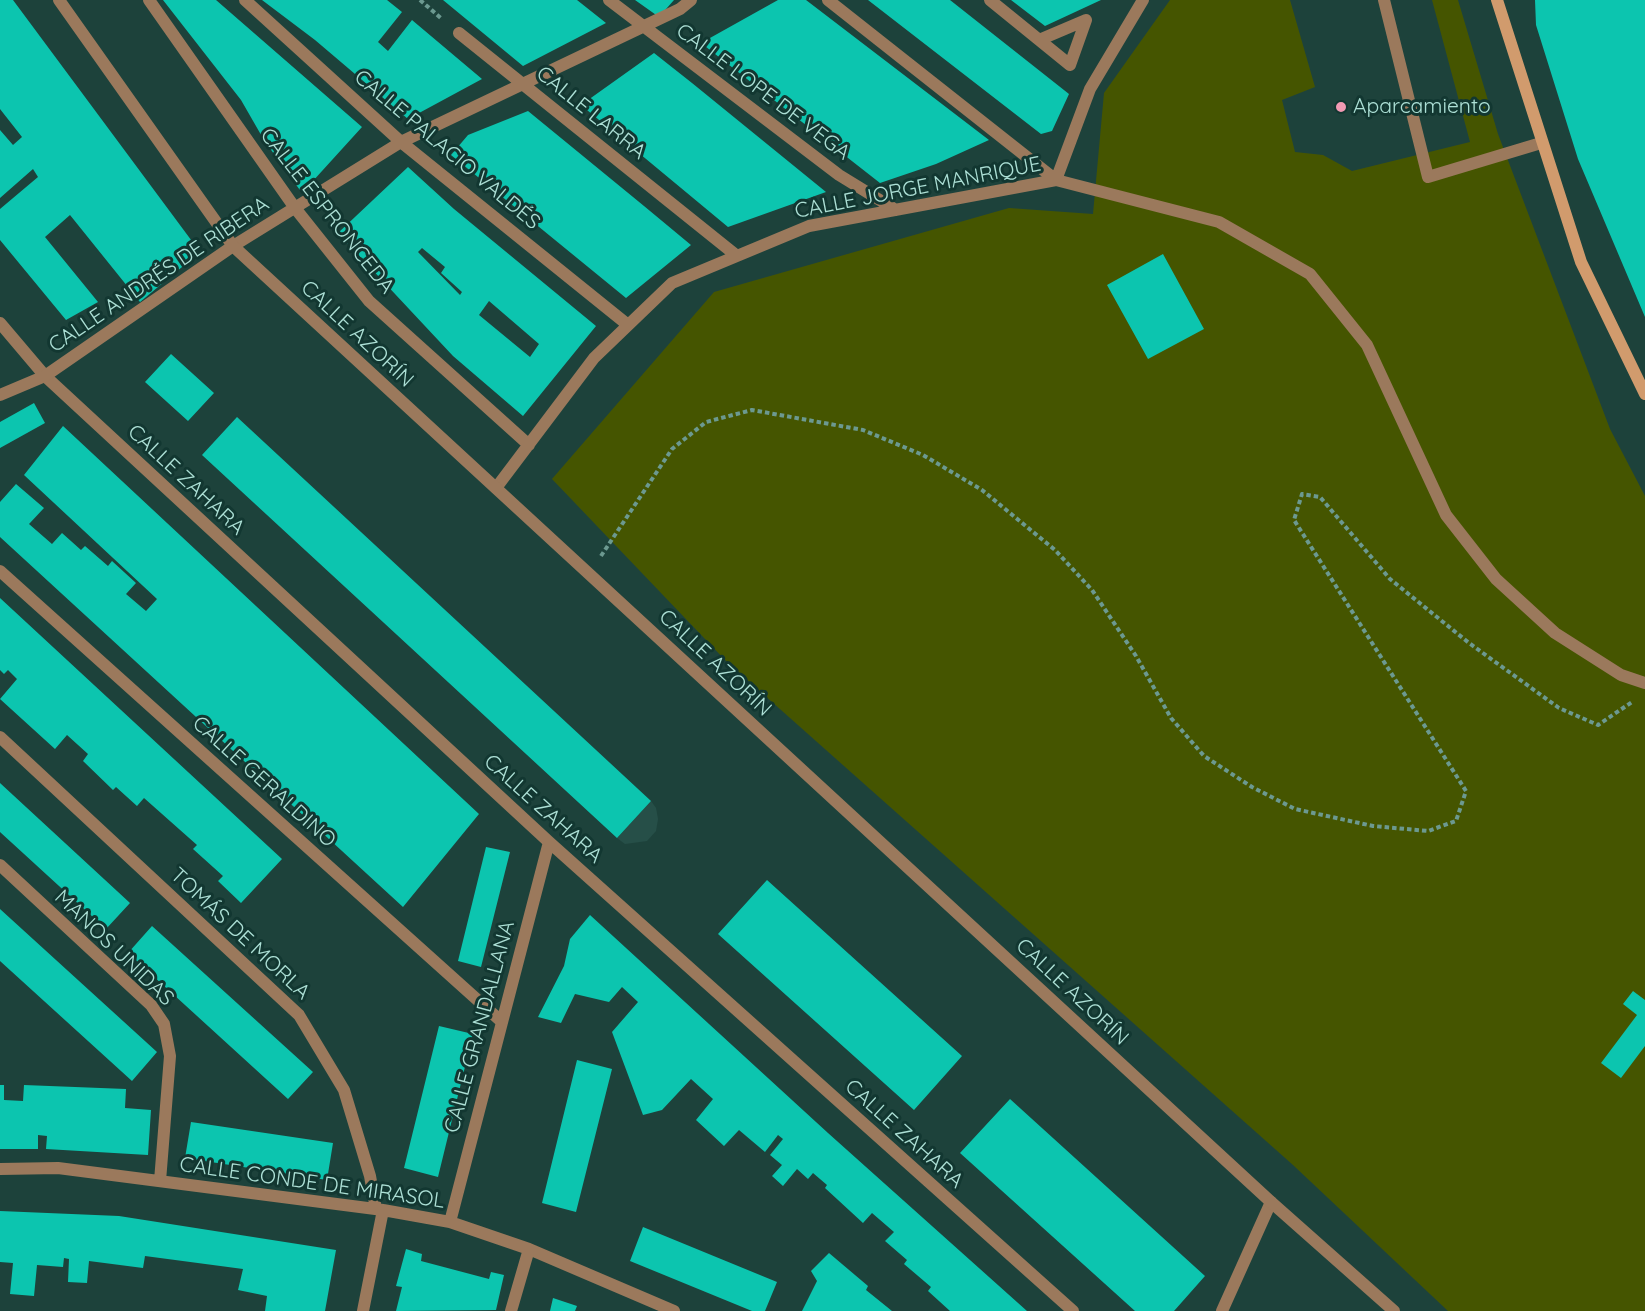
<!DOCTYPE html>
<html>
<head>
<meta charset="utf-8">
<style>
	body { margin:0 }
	canvas { display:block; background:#1d423b }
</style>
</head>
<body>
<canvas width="1645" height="1311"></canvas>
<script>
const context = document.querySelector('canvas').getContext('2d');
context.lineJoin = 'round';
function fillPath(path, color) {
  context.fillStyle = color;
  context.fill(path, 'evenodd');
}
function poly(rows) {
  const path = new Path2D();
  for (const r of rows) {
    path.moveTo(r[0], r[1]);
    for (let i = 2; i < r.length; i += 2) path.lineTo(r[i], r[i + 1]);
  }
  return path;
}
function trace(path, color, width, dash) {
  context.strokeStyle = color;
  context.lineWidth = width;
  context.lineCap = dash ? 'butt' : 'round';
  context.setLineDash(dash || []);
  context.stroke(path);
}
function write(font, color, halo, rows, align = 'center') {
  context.font = font + ' Quicksand,sans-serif';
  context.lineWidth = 6;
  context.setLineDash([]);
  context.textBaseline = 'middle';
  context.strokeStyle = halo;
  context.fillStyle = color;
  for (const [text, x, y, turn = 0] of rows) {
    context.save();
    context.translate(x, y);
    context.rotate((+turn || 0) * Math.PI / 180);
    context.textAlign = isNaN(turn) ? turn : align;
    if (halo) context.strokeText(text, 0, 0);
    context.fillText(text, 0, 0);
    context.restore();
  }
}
fillPath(poly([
	[651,801,656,808,658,819,656,831,647,841,625,844,617,838]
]), '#264f48');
fillPath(poly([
	[1170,0,1290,0,1315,87,1282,100,1295,152,1323,155,1352,171,1470,142,1432,0,1458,0,1498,134,1610,429,1645,496,1645,1311,1448,1311,1293,1165,727,662,552,479,714,292,1009,208,1093,214,1104,93]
]), '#455500');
fillPath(poly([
	[0,0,13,0,200,252,140,302,70,215,45,237,98,302,66,320,0,240,0,209,38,177,33,169,0,198,0,130,13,145,22,137,0,109],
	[163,0,216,0,362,127,302,193,264,140,241,100],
	[262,0,387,0,402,12,378,42,388,51,412,20,482,79,408,119,315,40],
	[443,0,577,0,606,23,523,66],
	[635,0,674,0,659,17],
	[778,0,806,0,989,140,936,164,880,183,701,43],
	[868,0,950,0,1069,94,1052,131,1041,134],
	[1011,0,1101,0,1045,26],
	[1535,0,1645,0,1645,317,1578,159,1536,25],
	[654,53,692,83,826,192,728,227,581,105],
	[528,111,644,206,691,245,626,298,451,155,468,135],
	[408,167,454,209,596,326,523,416,453,356,338,233],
	[422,248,445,267,441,273,462,292,460,295,418,252],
	[489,301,539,344,530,357,479,315],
	[1163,254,1204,329,1148,359,1107,285],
	[171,354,214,393,188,421,145,382],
	[34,403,45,423,0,448,0,422],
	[237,417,651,801,617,838,202,455],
	[63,426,479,814,403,907,0,537,0,502,16,484,44,508,29,524,52,544,62,533,81,550,85,546,108,566,112,561,136,583,126,594,146,611,157,599,24,475],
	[0,598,282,859,241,903,218,881,223,876,193,849,197,845,144,798,137,806,116,787,113,790,83,761,88,754,67,735,55,749,0,699,17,679,8,670,4,674,0,670],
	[0,783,130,903,106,929,0,832],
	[486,847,510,852,481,967,458,961],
	[767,880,962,1056,914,1110,718,934],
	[0,909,157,1052,132,1081,0,961],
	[590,915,828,1133,1027,1311,950,1311,928,1291,931,1287,904,1264,907,1260,885,1241,894,1232,872,1213,863,1223,825,1188,827,1185,813,1173,808,1179,797,1169,783,1186,772,1176,782,1165,770,1155,783,1139,778,1135,765,1152,739,1130,724,1146,696,1120,713,1099,691,1079,662,1110,643,1115,612,1032,638,1002,622,987,609,1002,575,994,561,1023,538,1017,564,966,570,939],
	[152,926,313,1072,288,1099,128,953],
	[1633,991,1645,1000,1645,1046,1621,1078,1601,1063,1637,1015,1623,1004],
	[439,1026,473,1034,438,1177,404,1168],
	[577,1060,612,1069,576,1212,542,1203],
	[0,1085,4,1085,4,1100,23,1101,24,1085,126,1089,125,1108,151,1110,148,1155,46,1149,47,1136,38,1135,38,1149,0,1149],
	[1010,1099,1205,1276,1174,1311,1135,1311,960,1153],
	[191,1122,333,1143,327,1180,185,1158],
	[0,1211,119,1216,336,1250,325,1311,265,1311,267,1296,238,1290,243,1269,145,1256,143,1268,89,1261,87,1283,68,1282,69,1259,64,1258,63,1267,37,1265,34,1296,10,1294,13,1263,0,1262],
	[643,1227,777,1282,765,1311,752,1311,630,1261],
	[406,1249,422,1254,421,1261,489,1279,491,1272,504,1275,496,1310,396,1311,402,1287,396,1286],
	[829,1253,868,1286,866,1290,892,1311,802,1311,817,1281,811,1271],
	[553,1298,577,1306,575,1311,550,1311]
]), '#0cc5af');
trace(poly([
	[420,0,442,19],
	[601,556,672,449,706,422,752,410,863,430,923,455,982,490,1055,550,1092,590,1136,656,1171,718,1204,756,1252,787,1295,809,1373,826,1428,831,1456,821,1466,791,1294,520,1302,494,1320,497,1390,579,1469,643,1559,708,1598,725,1632,702]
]), '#6c9990', 4, [4.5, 3]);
trace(poly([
	[1384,0,1428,177,1541,143]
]), '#9b795c', 12);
trace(poly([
	[149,0,295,208,369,301,529,445],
	[245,0,401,142,628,325],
	[609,0,839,175,896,210],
	[828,0,1056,180,1090,89,1143,0],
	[990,0,1070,65,1086,20,1039,40],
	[459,33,737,256],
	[233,246,401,142,680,9,691,0],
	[0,323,45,376,549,842,1073,1311],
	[496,488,594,358,672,283,809,226,1056,180,1219,222,1310,274,1367,345,1446,515,1496,579,1555,633,1621,675,1645,683],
	[0,571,502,1022],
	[0,737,299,1015,344,1090,370,1176,376,1209],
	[0,865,151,1005,164,1024,170,1056,160,1181],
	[0,1169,58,1168,383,1210,450,1222,529,1249,674,1311],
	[450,1222,549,842],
	[363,1311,383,1210],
	[511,1311,529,1249],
	[1222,1311,1271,1202]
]), '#9b795c', 12);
trace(poly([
	[59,0,233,246,1271,1202,1394,1311],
	[0,395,45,376,233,246]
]), '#9b795c', 12);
trace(poly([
	[1497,0,1581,262,1645,394]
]), '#d19b6d', 12);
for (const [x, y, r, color] of [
	[1341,107,6,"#f19ab3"]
]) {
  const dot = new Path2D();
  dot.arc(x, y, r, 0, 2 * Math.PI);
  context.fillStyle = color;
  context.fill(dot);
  trace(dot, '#123731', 2);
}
write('21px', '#ade0d6', '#123731', [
	["CALLE LOPE DE VEGA",763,92,37],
	["CALLE LARRA",591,113,39],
	["CALLE PALACIO VALDÉS",447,150,40],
	["CALLE JORGE MANRIQUE",918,188,-11],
	["CALLE ESPRONCEDA",327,211,52],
	["CALLE ANDRÉS DE RIBERA",159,275,-34],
	["CALLE AZORÍN",357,334,43],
	["CALLE ZAHARA",186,480,43],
	["CALLE AZORÍN",715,663,43],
	["CALLE GERALDINO",264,782,42],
	["CALLE ZAHARA",543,809,42],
	["TOMÁS DE MORLA",240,934,43],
	["MANOS UNIDAS",114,948,44],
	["CALLE AZORÍN",1072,992,43],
	["CALLE GRANDALLANA",480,1027,-75],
	["CALLE ZAHARA",904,1134,42],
	["CALLE CONDE DE MIRASOL",312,1183,8]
]);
write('21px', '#ade0d6', '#123731', [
	["Aparcamiento",1353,107]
], 'left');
</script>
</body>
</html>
